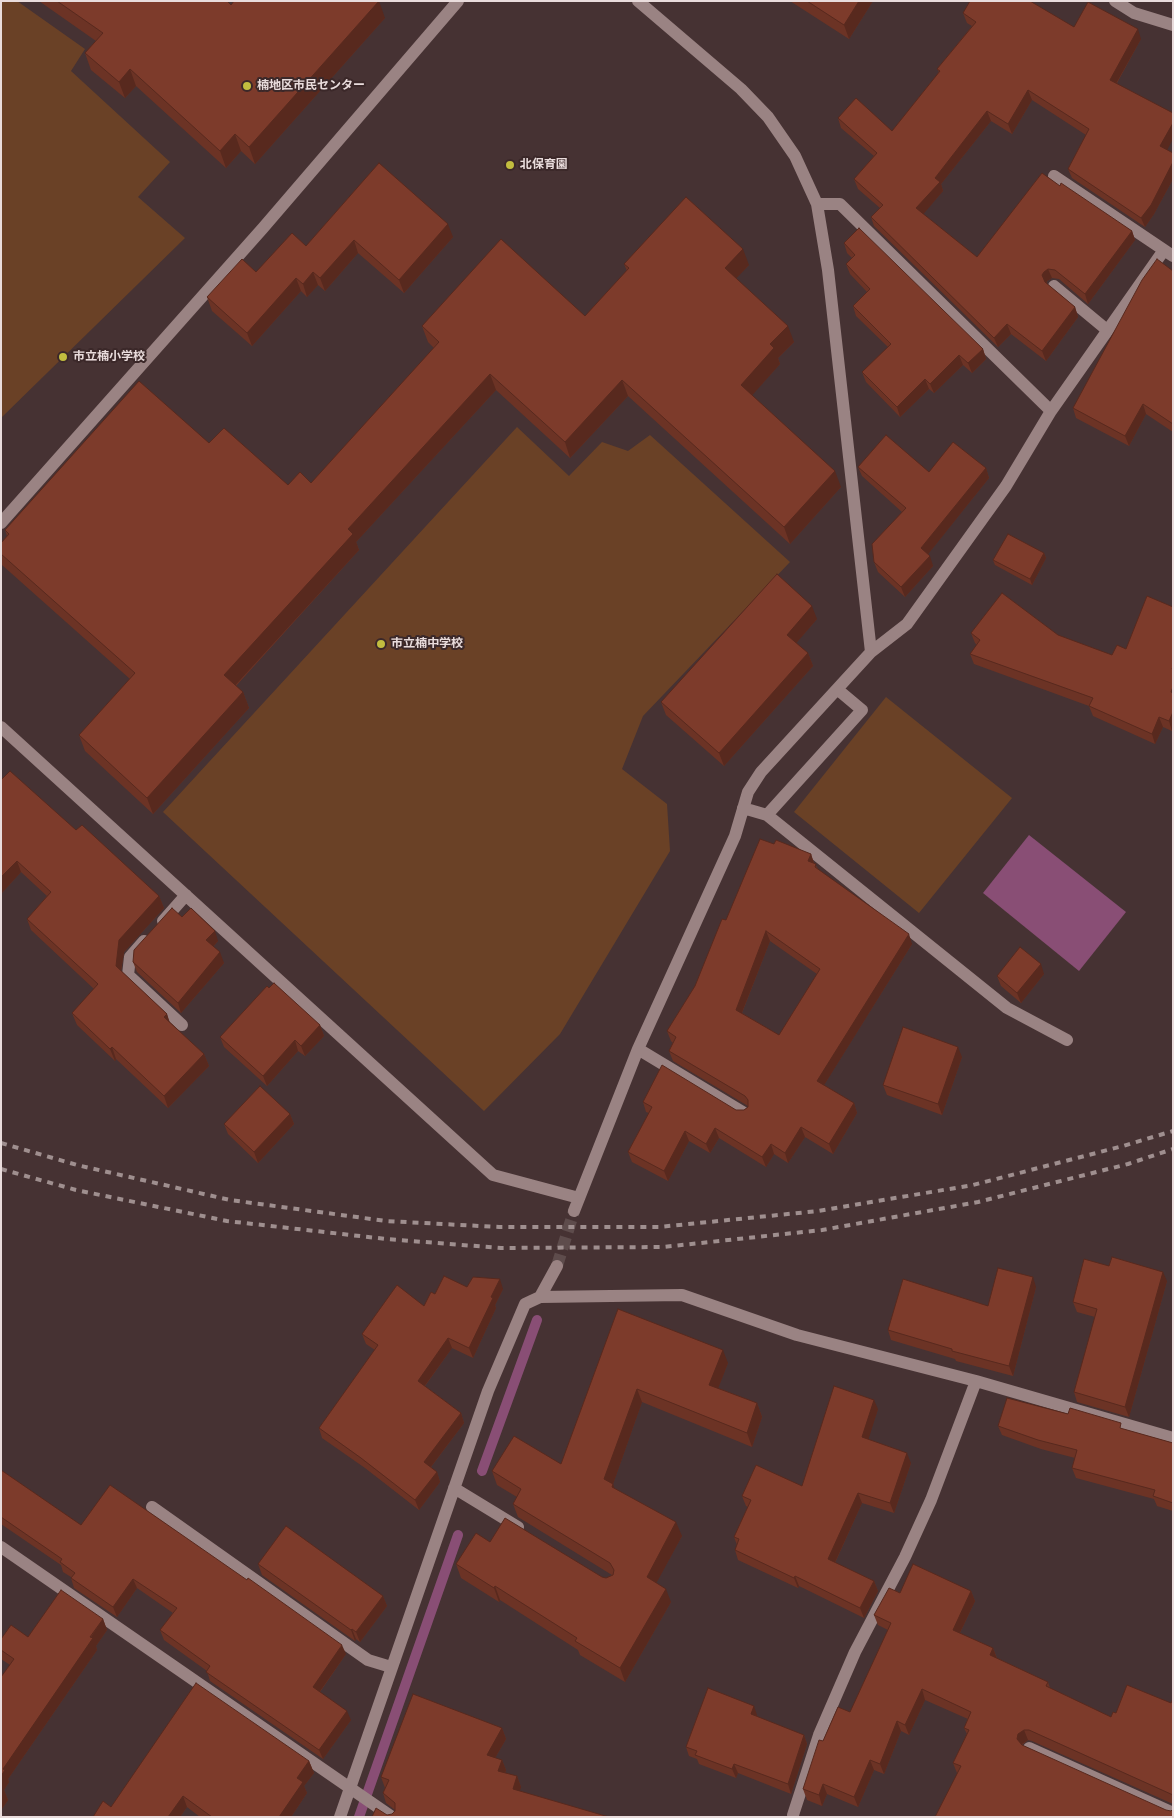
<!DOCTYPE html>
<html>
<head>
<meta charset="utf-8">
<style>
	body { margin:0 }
	#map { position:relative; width:1174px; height:1818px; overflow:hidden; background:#463233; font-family:"IBM Plex Sans",sans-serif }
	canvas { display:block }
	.frame { position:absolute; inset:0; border:2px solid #e9dcdc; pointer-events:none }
</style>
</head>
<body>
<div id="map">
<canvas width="1174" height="1818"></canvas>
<div class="frame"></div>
</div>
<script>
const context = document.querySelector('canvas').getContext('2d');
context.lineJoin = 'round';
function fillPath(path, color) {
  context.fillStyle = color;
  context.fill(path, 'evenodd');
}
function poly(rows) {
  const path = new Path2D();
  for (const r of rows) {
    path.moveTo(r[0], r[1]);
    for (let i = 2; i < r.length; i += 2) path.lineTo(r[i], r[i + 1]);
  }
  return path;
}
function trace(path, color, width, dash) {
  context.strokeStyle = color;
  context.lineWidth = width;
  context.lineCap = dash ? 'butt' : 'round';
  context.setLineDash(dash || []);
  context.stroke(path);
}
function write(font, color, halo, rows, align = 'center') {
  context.font = font + ' "IBM Plex Sans","Noto Sans JP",sans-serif';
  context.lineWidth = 4;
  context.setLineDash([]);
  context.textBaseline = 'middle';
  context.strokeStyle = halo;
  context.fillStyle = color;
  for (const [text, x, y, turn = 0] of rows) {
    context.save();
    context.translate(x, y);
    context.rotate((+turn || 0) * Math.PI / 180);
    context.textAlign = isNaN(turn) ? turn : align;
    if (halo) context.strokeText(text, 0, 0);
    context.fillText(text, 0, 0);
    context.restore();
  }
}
fillPath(poly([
	[1,1,17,1,85,49,71,71,170,162,138,197,185,238,1,418],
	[517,427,569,476,602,442,628,451,650,435,790,562,643,716,622,769,667,804,670,851,560,1034,484,1111,163,812],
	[886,697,1012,798,919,913,794,812]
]), '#6a4126');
fillPath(poly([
	[1029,835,1126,912,1079,971,983,893]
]), '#894e75');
trace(poly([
	[482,1471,537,1320],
	[359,1817,458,1535]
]), '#894e75', 10);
trace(poly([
	[557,1266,574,1211]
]), '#5e4c4c', 12, [12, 6]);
trace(poly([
	[638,1,741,89,768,117,795,156,817,204,828,270,871,652],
	[1115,1,1134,13,1173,25],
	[1054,176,1164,250],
	[817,204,840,204,1051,411],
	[1054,286,1107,330],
	[1,523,263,228,458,1],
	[1,727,493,1175,579,1198],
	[743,808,767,815,1007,1008,1067,1040],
	[767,815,862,710,837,689],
	[163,921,186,895],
	[144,941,130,957,128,975,182,1025],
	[638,1049,744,1113],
	[574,1211,638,1049,735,836,748,792,761,772,871,652,907,624,1006,486,1051,411,1164,250,1173,256],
	[540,1297,557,1266],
	[454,1488,518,1527],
	[152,1507,368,1660,391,1667],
	[1,1547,392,1817],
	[1029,1748,1173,1813],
	[793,1815,819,1735,855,1652,905,1557,931,1500,976,1381],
	[340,1817,488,1391,525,1304,540,1297,682,1295,797,1335,976,1381,1173,1438]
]), '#9a8383', 12);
trace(poly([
	[1,1143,77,1165,230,1200,386,1221,499,1227,659,1227,818,1211,973,1185,1123,1146,1173,1131],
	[1,1169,76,1190,227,1221,386,1239,501,1248,663,1247,822,1230,978,1202,1128,1164,1173,1149]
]), '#9f8f8f', 4, [6, 6]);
fillPath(poly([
	[39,1,221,1,231,5,385,18,255,164,241,151,226,168,136,86,125,98,91,70,85,53,96,41],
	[790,1,873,1,849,39],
	[963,13,1074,27,1141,39,1117,83,1167,150,1173,153,1173,179,1154,214,1145,227,1072,178,1068,169,1086,135,1032,100,1012,134,991,121,941,184,943,191,923,214,977,257,1060,186,1132,231,1135,240,1088,304,1059,279,1052,278,1047,281,1047,284,1075,307,1078,317,1046,361,1011,334,998,347,874,226,871,217,880,208,858,189,854,179,874,156,841,128,838,118,892,131,939,72,937,69,972,26,967,23],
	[379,163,453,237,404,293,358,253,325,291,318,285,307,297,301,291,252,346,212,311,207,297,306,246],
	[844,243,983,349,986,359,972,373,963,365,934,393,929,389,900,417,866,382,862,372,888,347,856,316,853,306,867,292,850,274,846,264,852,258,847,253],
	[624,264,749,265,736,278,794,342,778,358,780,364,752,395,841,487,790,544,628,396,570,458,496,390,356,542,359,550,236,686,243,692,249,708,153,814,85,751,79,735,130,679,2,565,1,543,7,536,5,530,209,443,288,485,311,483,434,348,428,342,422,326,585,316,627,271],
	[1173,271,1173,432,1146,414,1129,446,1076,418,1073,408],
	[858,467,929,472,986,468,989,478,928,554,933,566,905,597,878,572,874,562,902,512,862,476],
	[1044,553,1046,558,1032,585,995,565,993,560],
	[1147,596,1172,731,1163,727,1155,744,1093,716,1089,706,974,664,970,654,977,645,975,643,971,633,1058,635,1112,655,1126,649],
	[817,619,796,643,808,653,813,666,724,766,666,715,661,702],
	[1,780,76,830,159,896,164,908,124,952,121,971,167,1014,169,1022,204,1054,209,1066,168,1108,116,1059,115,1061,77,1025,72,1013,94,989,31,930,27,919,47,896,21,872,1,894],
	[774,844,811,854,814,863,819,870,912,944,824,1085,854,1103,857,1113,833,1154,805,1137,788,1163,774,1154,766,1167,719,1138,710,1153,689,1141,668,1181,632,1162,628,1152,649,1113,646,1112,643,1102,736,1110,744,1110,748,1107,748,1106,673,1061,669,1051,673,1043,671,1041,667,1031,695,986,726,920],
	[770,941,817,974,779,1035,742,1013],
	[182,917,218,941,213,947,224,963,181,1013,137,972,133,962],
	[1044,974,1021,1003,1001,986,997,976],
	[320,1025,324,1036,305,1056,298,1051,267,1086,224,1047,220,1037],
	[962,1057,942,1115,887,1095,883,1085],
	[290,1114,294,1124,258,1163,228,1134,224,1124],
	[1167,1281,1129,1417,1077,1402,1074,1392,1095,1317,1077,1312,1073,1302],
	[467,1287,503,1289,495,1305,496,1308,473,1358,452,1348,425,1386,461,1413,464,1423,431,1467,437,1472,440,1482,419,1510,365,1468,322,1438,319,1428,375,1350,366,1344,362,1334,424,1306,435,1294],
	[1036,1287,1013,1376,956,1361,955,1359,891,1340,888,1330,988,1306],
	[618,1309,728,1363,718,1388,757,1403,762,1417,752,1447,642,1402,613,1484,614,1488,682,1536,656,1583,671,1602,625,1682,580,1655,578,1650,500,1600,499,1602,461,1578,456,1564,490,1542,602,1577,606,1578,612,1575,518,1517,513,1504,517,1497,497,1485,492,1471,561,1464],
	[878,1409,868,1439,911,1463,894,1513,862,1503,835,1563,874,1581,878,1591,864,1618,799,1586,798,1588,738,1560,735,1550,737,1545,734,1537,748,1507,746,1506,742,1496,802,1486],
	[998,1426,1123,1429,1173,1443,1173,1511,1157,1506,1154,1499,1076,1478,1072,1468,1075,1458,1041,1449,1002,1435],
	[1,1470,81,1525,346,1654,320,1692,351,1720,323,1759,210,1681,207,1671,164,1640,160,1630,173,1613,137,1588,117,1617,74,1588,71,1578,71,1577,63,1572,61,1565,1,1524],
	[258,1564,383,1596,387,1606,360,1642,356,1639,355,1641,262,1575],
	[971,1591,975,1601,960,1633,993,1648,997,1658,1048,1682,1050,1688,1111,1717,1116,1713,1171,1703,1173,1699,1173,1804,1032,1741,1028,1740,1022,1745,1173,1817,957,1773,953,1763,967,1734,964,1728,968,1719,925,1700,909,1735,901,1731,884,1774,874,1770,858,1807,827,1794,822,1806,807,1800,803,1789,823,1741,850,1712,888,1630,878,1625,874,1615,900,1593],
	[103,1619,107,1630,96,1646,97,1650,8,1779,9,1782,4,1790,8,1800,1,1810,1,1677,10,1665,1,1659,1,1639,28,1637],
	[757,1715,757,1717,804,1735,807,1744,791,1794,738,1773,736,1778,699,1764,697,1759,689,1756,686,1747],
	[502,1728,506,1739,495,1758,502,1760,506,1770,505,1773,517,1776,521,1787,519,1791,387,1815,392,1814,395,1810,386,1803,383,1793,385,1788,381,1777],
	[309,1761,314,1773,304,1786,307,1793,291,1817,200,1817,187,1807,180,1817,93,1817,111,1807]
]), '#6c3325');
fillPath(poly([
	[379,1,385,18,255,164,249,147],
	[859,1,873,1,849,39,844,25],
	[1138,29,1141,39,1113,89,1110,80],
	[130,69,136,86,125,98,119,82],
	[1028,90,1032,100,1012,134,1008,124],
	[987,111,991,121,941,184,943,191,920,218,916,208,935,178],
	[1173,123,1173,139,1164,156,1160,146],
	[235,134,241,151,226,168,220,151],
	[1173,162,1173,179,1154,214,1145,227,1141,218],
	[448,224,453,237,404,293,399,280],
	[1132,231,1135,240,1088,304,1085,294],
	[354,240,358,253,325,291,320,278],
	[743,249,749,265,731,284,725,268],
	[1048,269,1052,278,1047,281,1046,285,1042,275,1044,272],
	[313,272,318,285,307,297,303,284],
	[296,278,301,291,252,346,247,333],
	[1075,307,1078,317,1046,361,1042,351],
	[1007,324,1011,334,998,347,994,338],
	[788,326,794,342,778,358,780,364,747,401,741,385,770,344],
	[983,349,986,359,972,373,968,363],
	[959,355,963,365,934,393,930,384],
	[490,374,496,390,356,542,359,550,230,691,224,675,348,529],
	[925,379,929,389,900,417,897,407],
	[622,380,628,396,570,458,565,442],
	[1143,404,1146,414,1129,446,1125,436],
	[986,468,989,478,925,558,921,548],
	[835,471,841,487,790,544,784,527],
	[1044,553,1046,558,1032,585,1030,579],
	[930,556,933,566,905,597,901,587],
	[812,606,817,619,792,648,787,635],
	[808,653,813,666,724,766,719,753],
	[243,692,249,708,153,814,147,798],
	[1173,712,1173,730,1172,731,1169,721],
	[1159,717,1163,727,1155,744,1152,734],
	[811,854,814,864,808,861],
	[17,861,21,872,1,894,1,877],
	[159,896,164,908,124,952,120,977,116,966,119,940],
	[215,931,218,941,210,950,206,940],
	[766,931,770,941,739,1020,736,1010],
	[909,934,912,944,821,1090,817,1081],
	[220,952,224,963,181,1013,178,1003],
	[1041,964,1044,974,1021,1003,1017,993],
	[167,1014,171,1026,164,1017],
	[320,1025,324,1036,305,1056,301,1046],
	[295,1040,298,1051,267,1086,263,1076],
	[112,1047,116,1059,115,1061,110,1049],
	[958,1047,962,1057,942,1115,938,1104],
	[204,1054,209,1066,168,1108,164,1096],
	[854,1103,857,1113,833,1154,829,1144],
	[290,1114,294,1124,258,1163,254,1152],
	[801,1127,805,1137,788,1163,785,1153],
	[715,1128,719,1138,710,1153,706,1144],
	[685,1131,689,1141,668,1181,664,1171],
	[771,1144,774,1154,766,1167,762,1157],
	[1163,1272,1167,1281,1129,1417,1125,1407],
	[1033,1277,1036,1287,1013,1376,1009,1366],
	[500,1279,503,1289,495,1305,496,1308,473,1358,469,1348,491,1297],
	[448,1338,452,1348,421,1391,418,1381],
	[723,1350,728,1363,714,1399,709,1385],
	[637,1389,642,1402,612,1487,613,1484,618,1498,604,1479],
	[874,1400,878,1409,866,1447,862,1437],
	[757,1403,762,1417,752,1447,747,1433],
	[461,1413,464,1423,427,1472,424,1462],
	[907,1453,911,1463,894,1513,890,1503],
	[437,1472,440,1482,419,1510,415,1500],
	[858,1493,862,1503,832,1569,828,1559],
	[676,1522,682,1536,652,1591,647,1577],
	[795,1576,799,1586,798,1588,794,1578],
	[133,1579,137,1588,117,1617,113,1607],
	[874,1581,878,1591,864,1618,860,1608],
	[495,1586,500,1600,499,1602,494,1588],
	[666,1589,671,1602,625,1682,620,1668],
	[971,1591,975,1601,956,1641,953,1630],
	[383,1596,387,1606,360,1642,356,1632],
	[103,1619,107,1630,96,1646,97,1650,8,1779,9,1782,4,1790,8,1800,1,1810,1,1776,3,1769],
	[352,1629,356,1639,355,1641,351,1630],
	[342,1645,346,1654,316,1697,313,1687],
	[993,1648,997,1659,990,1655],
	[922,1689,925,1700,909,1735,905,1725],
	[754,1706,757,1715,754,1724,751,1714],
	[347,1711,351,1720,323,1759,319,1750],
	[897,1721,901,1731,884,1774,880,1764],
	[502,1728,506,1739,491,1765,487,1755],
	[1024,1730,1028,1740,1022,1744,1021,1749,1017,1739,1018,1734],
	[804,1735,807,1744,791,1794,788,1784],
	[502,1760,506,1770,502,1781,498,1771],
	[870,1760,874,1770,858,1807,854,1797],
	[309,1761,314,1773,304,1786,307,1793,291,1817,279,1817,297,1778],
	[734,1764,738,1773,736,1778,732,1769],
	[517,1776,521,1787,517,1800,513,1789],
	[823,1784,827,1794,822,1806,819,1795],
	[183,1796,187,1807,180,1817,168,1817]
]), '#58291e');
const building = poly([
	[57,1,227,1,231,5,234,1,379,1,249,147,235,134,220,151,130,69,119,82,85,53,103,33,57,1],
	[807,1,859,1,844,25,807,1],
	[970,1,1030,1,1074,27,1088,2,1138,29,1110,80,1173,113,1173,123,1160,146,1173,153,1173,162,1151,205,1141,218,1068,169,1089,129,1028,90,1008,124,987,111,935,178,940,182,916,208,977,257,1042,173,1060,186,1061,183,1132,231,1085,294,1055,270,1048,269,1044,272,1042,275,1045,282,1075,307,1042,351,1007,324,994,338,871,217,883,205,854,179,877,153,838,118,856,98,892,131,940,71,937,69,976,22,963,13,970,1],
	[379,163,448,224,399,280,354,240,320,278,313,272,303,284,296,278,247,333,207,297,242,259,256,272,292,233,306,246,379,163],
	[686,197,743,249,725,268,788,326,770,344,774,348,741,385,835,471,784,527,622,380,565,442,490,374,348,529,353,534,224,675,243,692,147,798,79,735,135,673,1,554,1,543,9,534,5,530,139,381,209,443,224,428,288,485,300,472,311,483,439,342,422,326,501,239,585,316,629,268,624,264,686,197],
	[859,228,983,349,968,363,959,355,930,384,925,379,897,407,862,372,891,344,853,306,870,289,846,264,855,255,844,243,859,228],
	[1157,259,1173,271,1173,424,1143,404,1125,436,1073,408,1142,280,1157,259],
	[886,435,929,472,953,442,986,468,921,548,930,556,901,587,874,562,872,544,906,508,858,467,886,435],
	[1008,534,1044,553,1030,579,993,560,1008,534],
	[777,574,812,606,787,635,808,653,719,753,661,702,777,574],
	[1002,593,1058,635,1112,655,1117,645,1126,649,1147,596,1173,607,1173,666,1172,669,1173,670,1173,687,1171,692,1173,693,1173,712,1169,721,1159,717,1152,734,1089,706,1093,698,970,654,980,640,971,633,1002,593],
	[10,771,76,830,82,825,159,896,119,940,116,966,167,1014,164,1017,204,1054,164,1096,112,1047,110,1049,72,1013,98,984,27,919,51,892,17,861,1,877,1,780,10,771],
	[760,839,774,844,776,840,811,854,808,861,816,864,815,867,909,934,817,1081,854,1103,829,1144,801,1127,785,1153,771,1144,762,1157,715,1128,706,1144,685,1131,664,1171,628,1152,652,1107,643,1102,662,1065,736,1110,744,1110,748,1107,748,1100,745,1096,669,1051,676,1037,667,1031,695,986,722,919,726,920,760,839],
	[766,931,820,969,779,1035,736,1010,766,931],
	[172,908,182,917,191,908,215,931,206,940,220,952,178,1003,133,962,134,950,172,908],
	[1020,947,1041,964,1017,993,997,976,1020,947],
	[274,983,320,1025,301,1046,295,1040,263,1076,220,1037,267,986,269,988,274,983],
	[903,1027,958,1047,938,1104,883,1085,903,1027],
	[260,1086,290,1114,254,1152,224,1124,260,1086],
	[1112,1257,1163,1272,1125,1407,1074,1392,1097,1309,1073,1302,1084,1259,1109,1266,1112,1257],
	[998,1268,1033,1277,1009,1366,952,1351,952,1349,888,1330,903,1279,988,1306,998,1268],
	[444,1276,467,1287,473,1277,500,1279,491,1297,493,1298,469,1348,448,1338,418,1381,461,1413,424,1462,437,1472,415,1500,361,1458,319,1428,378,1345,362,1334,397,1285,424,1306,431,1292,435,1294,444,1276],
	[618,1309,723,1350,709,1385,757,1403,747,1433,637,1389,604,1479,613,1484,612,1487,676,1522,647,1577,666,1589,620,1668,575,1641,577,1638,495,1586,494,1588,456,1564,476,1533,490,1542,505,1518,602,1577,606,1578,613,1575,614,1570,610,1563,513,1504,521,1489,492,1471,514,1436,561,1464,618,1309],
	[834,1386,874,1400,862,1437,907,1453,890,1503,858,1493,828,1559,874,1581,860,1608,795,1576,794,1578,735,1550,739,1539,734,1537,751,1500,742,1496,756,1465,802,1486,834,1386],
	[1007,1398,1068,1414,1070,1408,1121,1423,1120,1428,1173,1443,1173,1503,1153,1496,1155,1490,1072,1468,1077,1450,1038,1440,998,1426,1007,1398],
	[1,1470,81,1525,110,1485,247,1580,248,1578,342,1645,313,1687,347,1711,319,1750,206,1672,210,1666,160,1630,177,1608,133,1579,113,1607,71,1578,75,1573,60,1562,62,1559,1,1517,1,1470],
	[286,1526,383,1596,356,1632,352,1629,351,1630,258,1564,286,1526],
	[913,1564,971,1591,953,1630,993,1648,990,1655,1048,1682,1046,1686,1111,1717,1113,1712,1116,1713,1127,1685,1171,1703,1173,1699,1173,1795,1029,1730,1024,1730,1018,1734,1017,1739,1022,1745,1166,1810,1171,1811,1173,1809,1173,1817,935,1817,961,1766,953,1763,969,1730,964,1728,971,1712,922,1689,905,1725,897,1721,880,1764,870,1760,854,1797,823,1784,819,1795,803,1789,819,1740,823,1741,838,1707,850,1712,891,1623,874,1615,889,1588,900,1593,913,1564],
	[61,1590,103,1619,90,1637,93,1638,3,1769,5,1770,1,1776,1,1677,14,1659,1,1650,1,1639,11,1625,28,1637,61,1590],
	[196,1683,309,1761,297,1778,303,1782,279,1817,212,1817,183,1796,168,1817,93,1817,103,1801,111,1807,196,1683],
	[708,1688,754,1706,751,1714,804,1735,788,1784,734,1764,732,1769,695,1755,697,1751,686,1747,708,1688],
	[413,1694,502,1728,487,1755,502,1760,498,1771,517,1776,513,1789,609,1817,372,1817,376,1808,387,1815,392,1814,395,1811,395,1803,383,1793,389,1780,381,1777,413,1694]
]);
fillPath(building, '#7d3b2b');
trace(building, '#58291e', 1);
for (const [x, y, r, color] of [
	[247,86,5,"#c2bd3f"],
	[510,165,5,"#c2bd3f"],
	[63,357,5,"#c2bd3f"],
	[381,644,5,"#c2bd3f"]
]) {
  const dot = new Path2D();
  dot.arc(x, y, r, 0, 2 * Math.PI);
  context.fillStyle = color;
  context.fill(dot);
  trace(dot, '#3b2829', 2);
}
write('bold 12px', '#e9dcdc', '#3b2829', [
	["楠地区市民センター",257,86],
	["北保育園",520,165],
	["市立楠小学校",73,357],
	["市立楠中学校",391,644]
], 'left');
</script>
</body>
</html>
